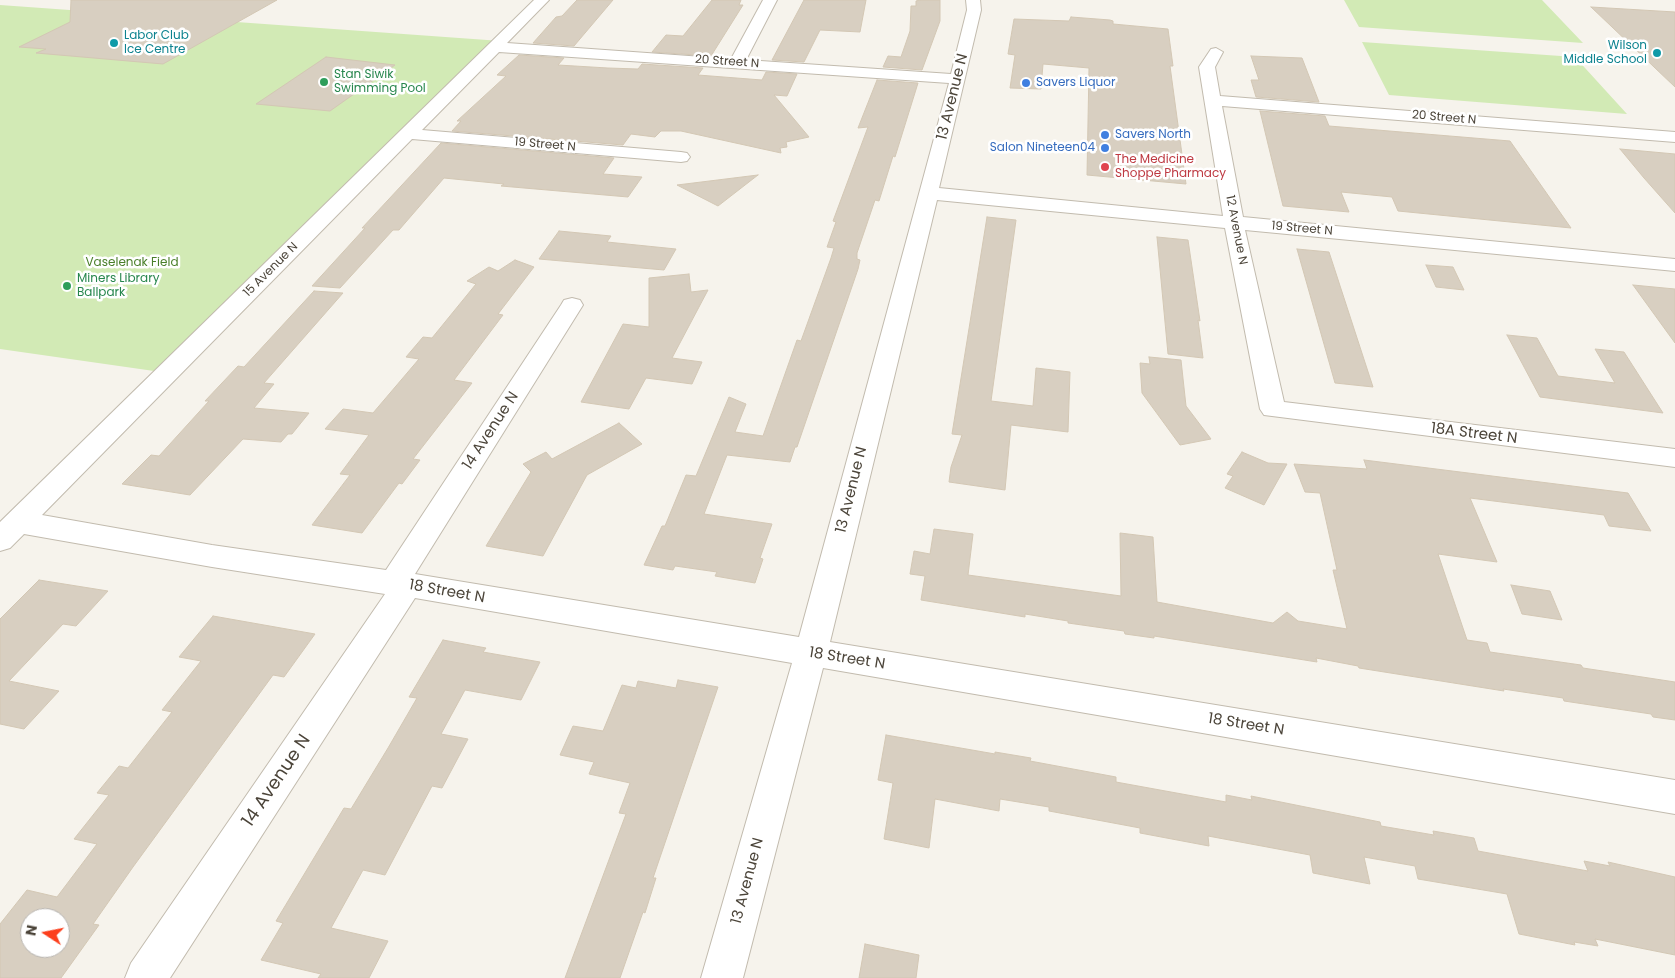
<!DOCTYPE html>
<html>
<head>
<meta charset="utf-8">
<style>
	body { margin:0 }
	#map { position:relative; width:1675px; height:978px; overflow:hidden; background:#f6f3ec; font-family:Poppins,sans-serif }
	canvas { display:block }
	.north { position:absolute; left:20px; top:908px; width:50px; height:50px; box-sizing:border-box; background:#fff; border:1px solid #b7b4b0; border-radius:50%; rotate:281deg; font-size:14px; font-weight:700; line-height:20px; text-align:center; color:#4b4439 }
	.north::after { content:''; display:block; margin:auto; width:18px; height:22px; background:#fc3f1d; clip-path:polygon(50% 0,100% 100%,50% 72%,0 100%) }
</style>
</head>
<body>
<div id="map">
<canvas width="1675" height="978"></canvas>
<div class="north">N</div>
</div>
<script>
const context = document.querySelector('canvas').getContext('2d');
context.lineJoin = 'round';
function fillPath(path, color) {
  context.fillStyle = color;
  context.fill(path, 'evenodd');
}
function poly(rows) {
  const path = new Path2D();
  for (const r of rows) {
    path.moveTo(r[0], r[1]);
    for (let i = 2; i < r.length; i += 2) path.lineTo(r[i], r[i + 1]);
  }
  return path;
}
function trace(path, color, width, dash) {
  context.strokeStyle = color;
  context.lineWidth = width;
  context.lineCap = dash ? 'butt' : 'round';
  context.setLineDash(dash || []);
  context.stroke(path);
}
function write(font, color, halo, rows, align = 'center') {
  context.font = font + ' Poppins,sans-serif';
  context.lineWidth = 5;
  context.setLineDash([]);
  context.textBaseline = 'middle';
  context.strokeStyle = halo;
  context.fillStyle = color;
  for (const [text, x, y, turn = 0] of rows) {
    context.save();
    context.translate(x, y);
    context.rotate((+turn || 0) * Math.PI / 180);
    context.textAlign = isNaN(turn) ? turn : align;
    if (halo) context.strokeText(text, 0, 0);
    context.fillText(text, 0, 0);
    context.restore();
  }
}
fillPath(poly([
	[1344,0,1542,0,1583,43,1359,27],
	[0,5,501,41,168,373,0,349],
	[1362,42,1575,57,1627,114,1389,95]
]), '#d2eab5');
const building = poly([
	[71,0,277,0,163,64,36,53,46,49,19,47,70,22,71,0],
	[577,0,613,0,574,46,533,43,556,17,562,16,577,0],
	[712,0,741,0,739,5,743,5,711,56,652,52,666,35,683,36,712,0],
	[804,0,866,0,860,32,820,30,804,62,772,60,804,0],
	[920,0,940,0,940,21,922,70,883,67,888,56,901,57,910,31,911,6,916,6,916,1,920,0],
	[1591,7,1675,12,1675,87,1591,7],
	[1071,17,1110,20,1113,21,1113,24,1168,29,1173,66,1170,66,1186,184,1087,175,1089,68,1043,64,1041,89,1010,88,1015,55,1008,54,1014,19,1069,21,1071,17],
	[519,55,564,58,558,65,608,68,638,69,642,64,703,68,698,75,762,80,766,72,797,74,787,96,774,95,809,137,786,142,787,147,780,148,781,153,681,131,661,131,655,137,631,134,623,145,452,131,461,121,457,121,506,76,497,75,519,55],
	[1251,56,1302,58,1319,102,1256,97,1251,80,1259,80,1251,56],
	[326,57,395,65,330,111,256,104,326,57],
	[877,80,918,83,895,157,893,156,879,201,875,200,857,253,857,259,860,260,858,269,797,447,795,447,790,462,727,455,704,514,772,524,760,558,763,559,755,583,715,576,717,572,675,566,673,570,644,565,662,526,665,526,686,475,696,476,729,397,746,404,735,432,763,436,797,340,801,341,831,258,834,248,827,247,836,222,833,221,868,127,858,128,877,80],
	[1260,111,1325,116,1329,126,1510,141,1571,228,1398,211,1392,197,1341,192,1349,212,1283,206,1260,111],
	[441,143,614,158,603,174,642,177,628,197,501,186,504,184,444,178,399,230,393,230,340,288,312,286,365,228,362,228,441,143],
	[1620,149,1675,154,1675,213,1644,178,1620,149],
	[758,175,718,206,677,185,758,175],
	[987,217,1016,220,991,401,1033,406,1036,368,1070,372,1068,432,1011,425,1005,490,949,482,951,467,962,435,952,434,987,217],
	[559,231,611,236,607,242,676,249,664,270,539,259,559,231],
	[1157,237,1188,240,1200,321,1198,320,1203,358,1168,354,1157,237],
	[1297,249,1329,252,1373,387,1335,383,1297,249],
	[515,260,534,267,498,314,503,315,454,380,472,383,413,459,420,460,402,484,399,483,362,533,312,525,350,475,340,474,369,435,325,429,343,409,373,413,419,359,406,357,423,337,432,338,476,284,467,281,489,267,498,271,515,260],
	[1426,265,1453,267,1464,290,1436,287,1426,265],
	[689,274,691,292,708,290,672,358,702,362,692,384,646,378,629,409,581,402,623,324,649,327,649,278,689,274],
	[1633,285,1675,289,1675,343,1633,285],
	[314,291,343,293,264,383,274,384,254,408,309,413,292,434,288,434,281,442,243,439,190,495,122,484,151,455,159,456,209,401,205,401,238,366,244,367,314,291],
	[1507,335,1537,338,1558,376,1615,383,1595,349,1624,352,1663,413,1540,397,1507,335],
	[1149,357,1181,360,1186,406,1211,439,1180,445,1142,393,1140,363,1150,364,1149,357],
	[619,423,642,444,587,475,543,556,486,546,531,472,523,464,546,452,552,459,619,423],
	[1242,452,1268,463,1287,464,1264,505,1225,488,1233,476,1227,474,1242,452],
	[1364,460,1628,493,1651,531,1609,526,1604,515,1470,498,1497,562,1438,554,1467,640,1487,643,1490,652,1581,665,1583,668,1675,682,1675,720,1653,717,1651,714,1564,701,1563,698,1503,689,1504,691,1359,668,1358,666,1316,658,1317,662,1154,636,1154,638,1125,634,1124,631,1068,623,1068,621,1025,614,1025,617,921,600,925,576,910,574,914,551,930,554,934,529,973,534,968,575,1121,596,1120,533,1153,537,1157,602,1273,623,1287,612,1298,621,1347,629,1333,570,1337,570,1320,493,1305,492,1294,464,1367,469,1364,460],
	[39,580,108,591,76,626,63,624,9,681,59,691,24,729,0,724,0,619,39,580],
	[1511,585,1550,591,1562,620,1522,614,1511,585],
	[213,616,315,634,284,677,273,675,133,867,93,924,99,925,61,978,0,978,0,924,27,890,57,897,97,844,74,839,109,795,97,793,119,766,128,768,172,712,162,710,201,661,179,657,213,616],
	[30,918,60,918,60,948,30,948,30,918],
	[443,640,486,648,483,652,540,662,521,700,465,690,441,734,468,739,442,788,432,786,385,875,363,870,331,928,388,941,369,978,318,978,321,974,261,960,283,923,276,921,344,808,351,809,388,748,417,698,409,697,443,640],
	[678,680,718,687,653,878,656,878,645,913,643,912,620,978,565,978,626,814,619,813,630,783,589,774,594,762,560,755,573,726,603,731,622,685,636,688,638,681,676,688,678,680],
	[886,735,995,754,995,752,1031,758,1030,761,1116,777,1116,782,1226,802,1226,795,1252,800,1251,796,1380,822,1381,826,1434,835,1433,831,1474,838,1478,851,1588,871,1584,861,1610,866,1608,862,1675,877,1675,955,1595,939,1598,946,1574,942,1575,945,1519,934,1507,894,1418,879,1415,866,1364,857,1370,884,1313,873,1310,855,1208,836,1209,846,1140,833,1140,828,1049,811,1049,807,1000,799,999,811,935,799,929,848,884,839,893,783,878,780,886,735],
	[865,944,919,955,916,978,859,978,865,944]
]);
fillPath(building, '#d8cfc1');
trace(building, '#d3c7b4', 1);
const minor = poly([
	[534,0,549,0,507,43,731,59,763,0,777,0,746,60,951,74,967,10,966,0,980,0,981,10,939,188,1223,216,1199,67,1211,49,1216,48,1223,52,1215,67,1220,96,1675,132,1675,142,1222,106,1243,217,1675,259,1675,271,1245,230,1284,402,1675,449,1675,467,1264,415,1260,409,1225,228,937,200,830,642,1675,780,1675,814,823,668,743,978,701,978,792,663,415,598,170,978,125,978,131,963,385,594,212,567,24,534,10,548,0,551,0,522,534,0],
	[499,52,949,83,799,637,415,574,583,305,580,300,572,298,564,300,561,305,386,570,212,545,42,515,412,139,681,162,687,161,690,157,687,153,681,152,422,130,499,52]
]);
trace(minor, '#c2bbae', 2);
fillPath(minor, '#fff');
for (const [x, y, r, color] of [
	[114,43,5,"#0f9aa8"],
	[1657,53,5,"#0f9aa8"],
	[324,82,5,"#2e9e5b"],
	[1026,83,5,"#3f7fe0"],
	[1105,135,5,"#3f7fe0"],
	[1105,148,5,"#3f7fe0"],
	[1105,167,5,"#e0444e"],
	[67,286,5,"#2e9e5b"]
]) {
  const dot = new Path2D();
  dot.arc(x, y, r, 0, 2 * Math.PI);
  context.fillStyle = color;
  context.fill(dot);
  trace(dot, '#fff', 2);
}
write('12px', '#0d838f', '#fff', [
	["Labor Club",124,36],
	["Ice Centre",124,50],
	["Wilson",1647,46,"right"],
	["Middle School",1647,60,"right"]
], 'left');
write('12px', '#4b4439', '#fff', [
	["20 Street N",727,62,4],
	["20 Street N",1444,118,5],
	["19 Street N",545,145,5],
	["19 Street N",1302,229,5],
	["12 Avenue N",1236,230,79],
	["15 Avenue N",271,270,-45]
]);
write('12px', '#27864d', '#fff', [
	["Stan Siwik",334,75],
	["Swimming Pool",334,89],
	["Miners Library",77,279],
	["Ballpark",77,293]
], 'left');
write('12px', '#366cbe', '#fff', [
	["Savers Liquor",1036,83],
	["Savers North",1115,135],
	["Salon Nineteen04",1095,148,"right"]
], 'left');
write('12px', '#be3a42', '#fff', [
	["The Medicine",1115,160],
	["Shoppe Pharmacy",1115,174]
], 'left');
write('12px', '#4a7f2a', '#fff', [
	["Vaselenak Field",132,263]
]);
write('15px', '#4b4439', '#fff', [
	["13 Avenue N",953,97,-76],
	["14 Avenue N",491,431,-57],
	["18A Street N",1474,434,7],
	["13 Avenue N",852,490,-76],
	["18 Street N",447,592,10],
	["18 Street N",847,659,9],
	["18 Street N",1246,725,9],
	["13 Avenue N",748,881,-75]
]);
write('18px', '#4b4439', '#fff', [
	["14 Avenue N",277,781,-56]
]);
</script>
</body>
</html>
